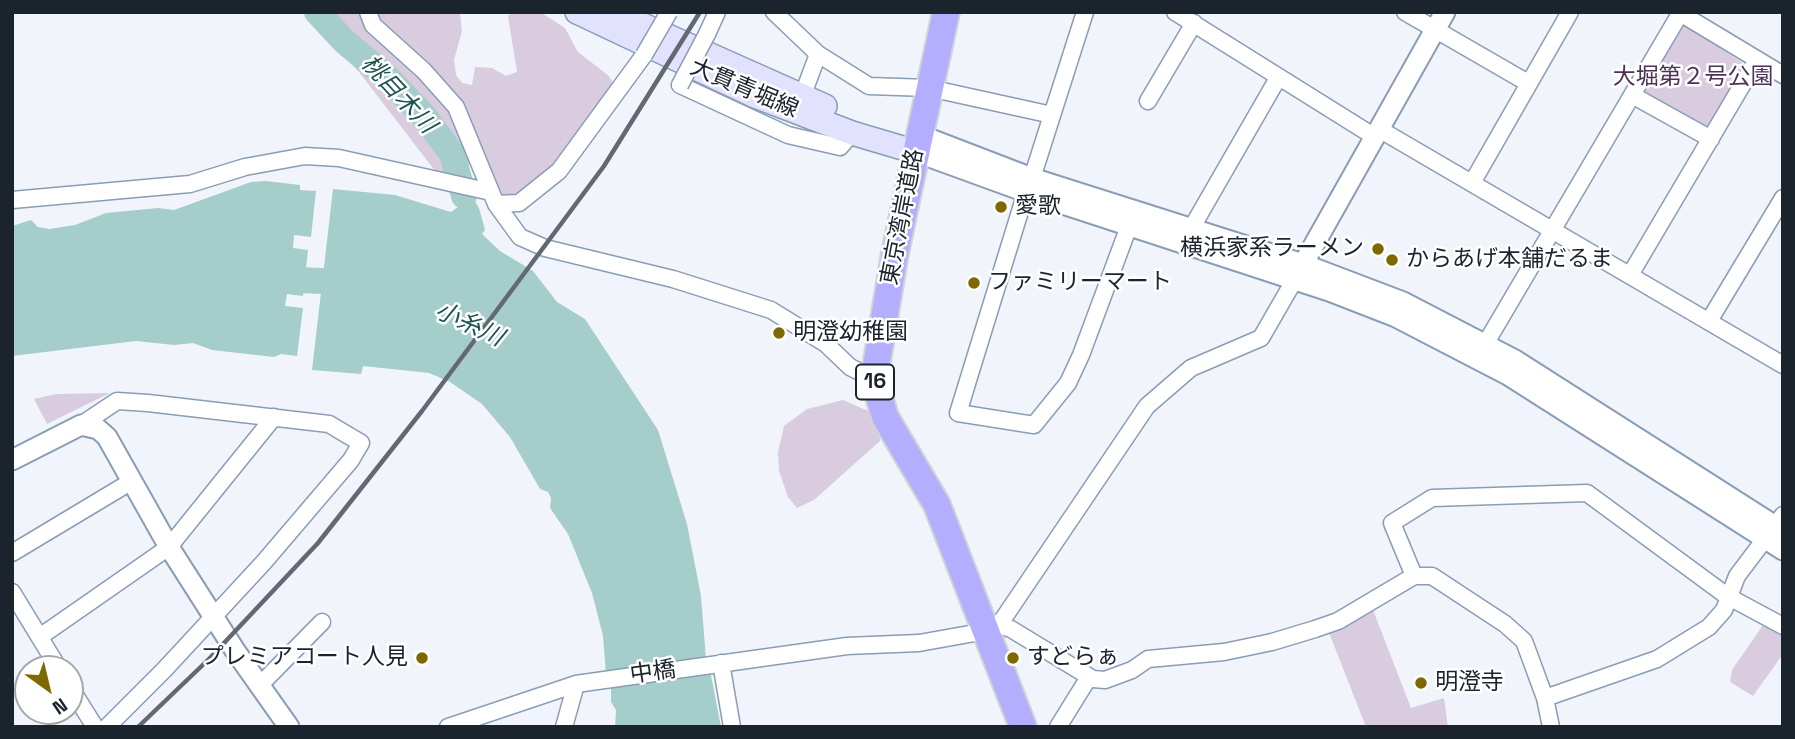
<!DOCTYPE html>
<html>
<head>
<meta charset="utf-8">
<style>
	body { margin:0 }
	#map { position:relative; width:1795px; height:739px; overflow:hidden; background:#f1f5fb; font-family:"Space Grotesk",sans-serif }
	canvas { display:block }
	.frame { position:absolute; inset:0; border:14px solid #1b232d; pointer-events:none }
	.north { position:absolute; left:14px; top:655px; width:70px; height:70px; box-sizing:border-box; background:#fff; border:2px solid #a4a7ab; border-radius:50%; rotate:146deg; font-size:19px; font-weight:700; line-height:28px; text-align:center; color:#1b232d }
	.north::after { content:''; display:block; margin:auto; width:24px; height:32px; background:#7f6800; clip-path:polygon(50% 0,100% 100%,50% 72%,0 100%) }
</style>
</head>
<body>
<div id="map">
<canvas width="1795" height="739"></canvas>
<div class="frame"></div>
<div class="north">N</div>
</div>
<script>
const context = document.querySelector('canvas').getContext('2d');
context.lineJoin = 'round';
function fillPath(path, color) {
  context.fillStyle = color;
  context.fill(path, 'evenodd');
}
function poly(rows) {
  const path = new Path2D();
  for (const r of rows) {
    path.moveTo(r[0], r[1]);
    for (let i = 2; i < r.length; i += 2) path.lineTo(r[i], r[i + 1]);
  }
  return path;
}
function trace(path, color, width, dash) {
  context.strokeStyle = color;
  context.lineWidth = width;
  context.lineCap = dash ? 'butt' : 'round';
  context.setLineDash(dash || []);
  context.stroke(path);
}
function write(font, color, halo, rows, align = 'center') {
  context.font = font + ' "Space Grotesk","Noto Sans JP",sans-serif';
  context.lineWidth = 5;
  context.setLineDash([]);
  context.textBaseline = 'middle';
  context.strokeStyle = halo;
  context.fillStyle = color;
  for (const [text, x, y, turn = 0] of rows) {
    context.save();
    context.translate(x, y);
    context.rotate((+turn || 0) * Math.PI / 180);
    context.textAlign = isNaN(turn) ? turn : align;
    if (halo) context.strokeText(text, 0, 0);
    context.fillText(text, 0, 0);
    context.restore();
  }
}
fillPath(poly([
	[303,12,460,12,462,31,454,60,456,75,462,83,472,85,475,67,492,68,506,76,517,72,508,16,511,12,540,12,565,28,578,52,609,76,613,83,598,108,548,170,518,193,501,196,470,159,468,173,439,176,359,72],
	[1683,24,1746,65,1709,127,1703,130,1640,92,1678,27],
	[110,393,47,424,34,399,56,394],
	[843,400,873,413,880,432,880,441,814,500,797,508,788,497,779,471,778,452,784,426,807,409],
	[1373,610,1411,708,1444,698,1448,727,1366,727,1328,630],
	[1765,622,1783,632,1783,654,1753,696,1730,682,1732,670]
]), '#d9ccde');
fillPath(poly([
	[266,181,300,185,300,190,316,191,311,237,294,235,293,248,308,250,303,296,287,294,285,306,303,308,297,356,281,354,274,357,212,350,193,343,174,345,136,341,12,356,12,226,31,220,38,227,49,229,75,225,106,213,158,208,174,210,251,182],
	[333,189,395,195,451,212,458,207,454,190,471,195,479,208,485,230,482,234,500,251,533,271,557,302,585,319,658,430,687,524,701,596,706,659,606,674,603,636,592,593,568,534,550,508,551,498,548,492,540,489,510,437,482,404,450,382,429,373,363,366,361,374,312,370],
	[710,670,721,727,615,727,616,710,611,702,611,684]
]), '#a5cdca');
trace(poly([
	[317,12,344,41,388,78,424,116,452,154,464,196],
	[271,279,323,281,358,289]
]), '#a5cdca', 26);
const minor = poly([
	[368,12,373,25,424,71,456,107,496,204,520,237,545,248,673,279,771,310,826,344,850,367,874,379],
	[774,12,818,54,869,86,929,88,1052,115],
	[1175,12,1375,137],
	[1405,12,1528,83],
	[1680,13,1783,75],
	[707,34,717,12],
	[680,85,788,135,840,147,852,133],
	[1632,95,1711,139],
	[802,97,818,54],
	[1148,101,1194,23],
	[1379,129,1783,365],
	[1032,178,1085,12],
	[1472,183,1570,12],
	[1026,192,958,413,1034,425,1068,383,1081,355,1129,226],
	[12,200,190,184,245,167,305,156,339,158,491,192],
	[496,204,519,203,559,171,644,55],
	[1191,229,1278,78],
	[1630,275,1757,60],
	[1709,321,1783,198],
	[1480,353,1681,12],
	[81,425,117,401,148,403,329,424,361,443,351,460,264,562,165,669,107,727],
	[12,553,132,481],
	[1414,576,1392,523,1432,498,1587,493,1727,596,1783,626],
	[12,592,59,669],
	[999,625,1147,406,1191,368,1261,338,1295,279],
	[41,636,169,547,274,417],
	[721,663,732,727],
	[260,685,322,622],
	[70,687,95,727],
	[1545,698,1657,659,1709,627,1724,610,1737,576,1783,515],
	[448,727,576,684,847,646,919,643,986,631,999,625,1011,629,1093,679,1105,680,1132,670,1148,659,1224,652,1272,642,1315,629,1338,621,1414,576,1432,576,1505,624,1524,641,1545,698,1551,727],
	[564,727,576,684],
	[1058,727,1089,677]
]);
const tertiary = poly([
	[920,135,1032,178,1303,264,1403,302,1515,360,1783,531],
	[916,152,1026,192,1329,291,1396,317,1508,375,1783,550],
	[1297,275,1445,12],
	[12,460,81,425,98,429,107,437,169,547,236,652,289,727]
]);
const secondary = poly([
	[577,12,755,96,852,133,916,152],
	[614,12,825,106]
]);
const trunk = poly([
	[946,12,895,253,874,379,885,417,937,505,1023,727]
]);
trace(minor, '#889db6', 19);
trace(tertiary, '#889db6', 23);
trace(secondary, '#889db6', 26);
trace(trunk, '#d1d3d5', 30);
trace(minor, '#fff', 16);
trace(tertiary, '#fff', 19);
trace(secondary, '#e2e1fe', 23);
trace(trunk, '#b3affe', 26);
trace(poly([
	[138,727,209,659,318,543,422,411,604,166,700,12]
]), '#636972', 4.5);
const minorBridge = poly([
	[644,55,669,12],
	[680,85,707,34]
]);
trace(minorBridge, '#889db6', 19, []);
trace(minorBridge, '#fff', 16);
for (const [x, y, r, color] of [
	[1001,207,7,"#7f6800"],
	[1378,249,7,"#7f6800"],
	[1392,260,7,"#7f6800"],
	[974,283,7,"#7f6800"],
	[779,333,7,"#7f6800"],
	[422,658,7,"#7f6800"],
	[1013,658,7,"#7f6800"],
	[1421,683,7,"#7f6800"]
]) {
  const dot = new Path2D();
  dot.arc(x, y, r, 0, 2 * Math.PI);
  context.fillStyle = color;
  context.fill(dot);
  trace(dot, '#fff', 2.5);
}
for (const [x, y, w] of [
	[875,382,38]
]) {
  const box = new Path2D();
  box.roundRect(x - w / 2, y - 17.5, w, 35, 5);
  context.fillStyle = '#fff';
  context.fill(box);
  trace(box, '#1b232d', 2);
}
write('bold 21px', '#1b232d', null, [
	["16",875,382]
]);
write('23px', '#4d3158', '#fff', [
	["大堀第２号公園",1693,78]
]);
write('23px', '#1b232d', '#fff', [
	["大貫青堀線",744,89,23],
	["東京湾岸道路",903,217,-79],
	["中橋",653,673,-8]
]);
write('23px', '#1b232d', '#fff', [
	["愛歌",1015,207],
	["横浜家系ラーメン",1364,249,"right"],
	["からあげ本舗だるま",1406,260],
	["ファミリーマート",988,283],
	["明澄幼稚園",793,333],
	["プレミアコート人見",408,658,"right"],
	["すどらぁ",1027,658],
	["明澄寺",1435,683]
], 'left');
write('italic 24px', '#1b5451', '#fff', [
	["桃目木川",398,95,47],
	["小糸川",469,325,25]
]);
</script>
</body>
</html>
